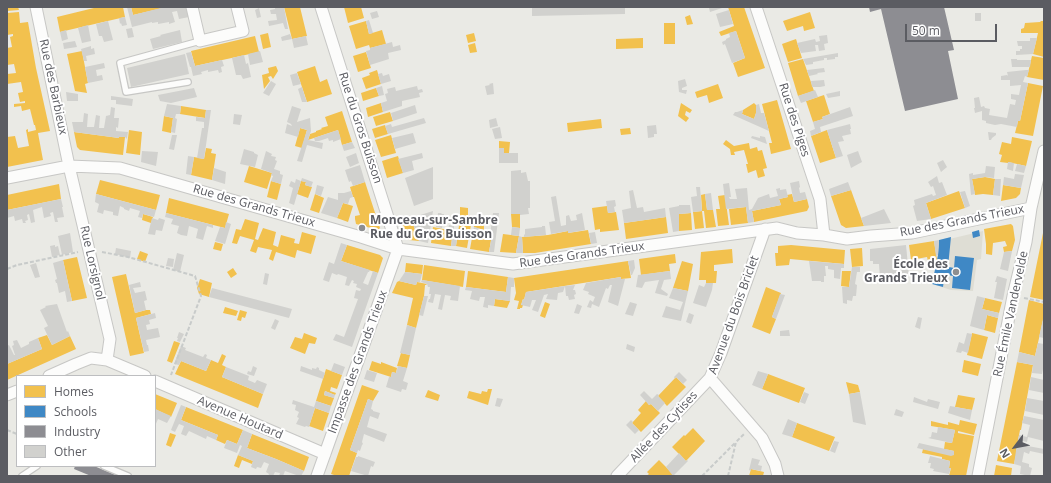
<!DOCTYPE html>
<html>
<head>
<meta charset="utf-8">
<style>
	body { margin:0 }
	#map { position:relative; width:1051px; height:483px; overflow:hidden; background:#eaeae5; font-family:"Open Sans",sans-serif }
	canvas { display:block }
	.frame { position:absolute; inset:0; border:8px solid #5b5c62; pointer-events:none }
	.legend { position:absolute; left:16px; top:375px; width:140px; height:92px; box-sizing:border-box; background:#fff; border:1px solid #bdbec0; margin:0; padding:5px 7px; list-style:none; font-size:12px; color:#5b5c62 }
	.legend li { display:flex; align-items:center; gap:8px; height:20px }
	.legend b { width:20px; border:1px solid #bdbec0 }
	.north { position:absolute; left:995px; top:427px; width:40px; height:40px; -webkit-text-stroke:3px #fff; paint-order:stroke; rotate:238deg; font-size:11px; font-weight:700; line-height:16px; text-align:center; color:#5b5c62 }
	.north::after { content:''; display:block; margin:auto; width:14px; height:18px; background:#5b5c62; clip-path:polygon(50% 0,100% 100%,50% 72%,0 100%) }
	.scale { position:absolute; left:905px; top:24px; width:92px; height:18px; box-sizing:border-box; border:2px solid #5b5c62; border-top:0; padding-left:5px; font-size:12px; line-height:14px; white-space:nowrap; color:#5b5c62; -webkit-text-stroke:3px #fff; paint-order:stroke }
</style>
</head>
<body>
<div id="map">
<canvas width="1051" height="483"></canvas>
<div class="frame"></div>
<ul class="legend">
<li><b style="height:11px;background:#f2c14e"></b>Homes</li>
<li><b style="height:11px;background:#3f88c5"></b>Schools</li>
<li><b style="height:11px;background:#8d8d92"></b>Industry</li>
<li><b style="height:11px;background:#d1d1ce"></b>Other</li>
</ul>
<div class="north">N</div>
<div class="scale">50 m</div>
</div>
<script>
const context = document.querySelector('canvas').getContext('2d');
context.lineJoin = 'round';
function fillPath(path, color) {
  context.fillStyle = color;
  context.fill(path, 'evenodd');
}
function poly(rows) {
  const path = new Path2D();
  for (const r of rows) {
    path.moveTo(r[0], r[1]);
    for (let i = 2; i < r.length; i += 2) path.lineTo(r[i], r[i + 1]);
  }
  return path;
}
function trace(path, color, width, dash) {
  context.strokeStyle = color;
  context.lineWidth = width;
  context.lineCap = dash ? 'butt' : 'round';
  context.setLineDash(dash || []);
  context.stroke(path);
}
function write(font, color, halo, rows, align = 'center') {
  context.font = font + ' "Open Sans",sans-serif';
  context.lineWidth = 4;
  context.setLineDash([]);
  context.textBaseline = 'middle';
  context.strokeStyle = halo;
  context.fillStyle = color;
  for (const [text, x, y, turn = 0] of rows) {
    context.save();
    context.translate(x, y);
    context.rotate((+turn || 0) * Math.PI / 180);
    context.textAlign = isNaN(turn) ? turn : align;
    if (halo) context.strokeText(text, 0, 0);
    context.fillText(text, 0, 0);
    context.restore();
  }
}
fillPath(poly([
	[983,231,981,259,977,260,973,291,951,290,935,285,941,241]
]), '#deddd4');
fillPath(poly([
	[7,7,18,7,19,10,7,11],
	[98,7,123,7,125,17,60,32,57,17],
	[131,7,163,7,163,8,133,15],
	[284,7,300,7,307,36,292,39],
	[344,7,361,7,364,18,348,23],
	[728,7,744,7,765,68,738,77,733,63,745,58,736,31,721,36,719,32,734,26],
	[19,12,20,23,28,22,36,68,50,131,38,133,43,160,7,167,7,137,15,136,18,148,29,146,26,130,28,129,28,132,36,130,35,125,34,125,30,109,22,111,21,106,14,107,14,104,25,103,25,101,20,102,18,93,23,92,21,82,7,84,7,74,16,73,14,64,7,65,7,48,12,47,10,37,13,36,13,34,7,35,7,13],
	[810,12,815,28,804,31,803,26,787,31,783,21],
	[690,15,693,24,687,25,685,17],
	[366,21,369,34,382,30,386,44,370,48,369,45,356,49,349,26],
	[1041,21,1044,21,1044,57,1033,54,1038,33,1021,33,1021,29,1024,28,1025,23,1040,22],
	[664,23,675,23,675,44,664,44],
	[268,33,271,47,263,49,260,35],
	[474,33,476,41,468,43,466,35],
	[255,36,259,52,195,66,191,51],
	[643,38,643,48,616,49,616,39],
	[796,39,802,58,788,62,782,44],
	[475,43,477,52,470,53,468,45],
	[82,51,88,83,85,84,87,93,75,91,67,54],
	[366,52,371,68,358,72,353,56],
	[1032,56,1044,58,1044,80,1027,77],
	[803,59,814,91,798,96,788,63],
	[276,66,278,71,273,79,271,76,268,77,270,81,264,89,262,75,269,73,268,68],
	[315,66,320,82,327,79,332,94,307,102,297,72],
	[377,70,381,84,366,89,362,78,370,75,369,73],
	[1028,83,1043,86,1033,136,1015,133,1018,121,1020,121],
	[718,84,723,98,709,103,707,95,697,98,695,92],
	[376,88,379,96,363,101,361,93],
	[824,95,830,114,822,117,823,119,813,122,806,101],
	[777,100,791,149,771,154,769,143,772,143,762,104],
	[381,103,383,112,368,117,366,108],
	[681,103,692,110,690,113,686,111,685,115,689,118,686,122,678,116],
	[754,103,756,105,756,113,754,119,742,114,743,110],
	[181,106,206,110,205,118,180,114],
	[342,111,352,142,342,145,338,130,308,140,310,134,316,132,316,131,322,129,321,128,328,126,325,117],
	[390,112,393,121,376,126,373,117],
	[164,116,173,118,171,133,162,131],
	[601,119,602,128,568,132,567,123],
	[385,125,388,134,375,138,372,129],
	[300,128,307,130,302,148,295,146],
	[630,128,631,134,621,135,620,129],
	[129,130,142,132,140,155,126,153],
	[827,130,836,158,820,163,811,136],
	[74,132,119,138,119,137,125,137,123,155,80,150,77,147],
	[391,135,396,153,381,157,375,140],
	[1012,137,1032,141,1026,166,1008,162,1008,163,1000,162,1002,155,999,154,1002,142,1011,144],
	[726,140,734,146,749,143,750,149,757,147,758,151,762,150,767,168,763,169,765,176,758,178,756,170,748,173,746,164,748,164,744,150,734,152,735,155,731,155,730,149,723,144],
	[499,141,510,142,509,153,504,153,504,148,499,148],
	[206,148,212,149,211,153,216,154,212,180,191,175,194,157,204,159],
	[398,156,403,173,387,178,382,161],
	[249,166,272,173,267,189,244,182],
	[985,177,995,179,993,195,983,194,975,195,972,179],
	[100,180,160,195,156,210,96,194],
	[271,181,281,184,277,200,267,197],
	[301,181,306,182,305,185,312,187,308,198,297,194],
	[365,182,380,228,378,230,356,224,355,219,355,216,360,215,354,197,353,197,350,187],
	[59,184,61,199,7,210,7,195],
	[1003,185,1021,188,1020,194,1016,198,1001,201],
	[851,190,864,226,846,228,841,225,831,196],
	[959,191,965,208,931,219,926,203],
	[315,194,324,198,319,213,310,210],
	[705,194,707,210,713,210,716,227,706,228,704,211,702,211,701,195],
	[792,194,794,202,807,199,809,207,807,211,754,222,752,211,781,205,779,199,788,197,787,195],
	[725,195,729,225,718,226,716,209,720,209,718,196],
	[169,198,229,214,225,228,166,213],
	[343,203,353,206,348,222,337,218],
	[607,206,608,213,616,212,619,230,600,232,600,229,595,230,592,208],
	[460,207,468,208,468,215,471,215,471,225,467,248,456,246,460,219],
	[746,207,748,223,731,225,729,209],
	[702,211,704,228,695,229,693,212],
	[691,213,692,230,679,231,679,214],
	[143,214,153,217,151,223,142,220],
	[511,214,520,214,520,228,512,227],
	[666,217,668,233,626,239,624,223],
	[245,219,259,223,255,239,258,240,263,228,276,232,273,245,278,247,281,235,295,239,294,243,299,244,302,232,316,236,311,254,297,250,295,258,276,252,273,261,269,259,272,250,258,247,256,253,250,251,254,240,240,236,237,244,232,243,236,229,241,230],
	[412,221,419,241,409,240,406,238,402,224],
	[473,223,484,224,484,230,474,227],
	[1011,224,1013,226,1015,240,1012,251,1004,252,1003,247,1007,246,1005,241,993,243,992,255,986,254,986,244,984,229],
	[433,227,453,231,451,246,431,243],
	[588,230,591,244,535,253,523,253,522,237,548,235,568,231,568,233],
	[473,232,492,235,489,252,470,249],
	[1043,233,1044,233,1044,300,1030,297],
	[503,234,519,236,516,253,500,252],
	[934,241,937,260,928,261,927,257,911,260,909,245],
	[215,242,223,244,221,251,213,249],
	[347,245,380,255,383,258,378,273,341,261],
	[791,245,845,250,844,264,790,259,789,265,776,266,775,253,778,253,778,246],
	[862,248,863,266,852,267,850,249],
	[732,249,733,263,714,265,714,271,717,271,716,283,706,283,706,280,699,280,701,252],
	[140,251,148,254,145,262,137,259],
	[675,254,676,263,669,264,670,271,641,275,639,259],
	[77,257,87,298,72,301,63,260],
	[628,261,631,278,621,279,621,277,526,292,524,300,523,299,521,305,523,305,522,308,520,308,520,309,517,309,519,301,514,300,516,293,514,278],
	[682,261,693,264,688,291,673,288],
	[406,263,423,265,422,274,405,272],
	[424,265,465,271,463,287,422,280],
	[233,268,237,274,231,278,227,272],
	[468,271,508,277,506,292,466,287],
	[842,271,851,271,849,287,841,286],
	[126,274,135,313,146,310,150,310,151,314,136,318,144,353,130,356,112,277],
	[200,279,212,283,209,297,199,294,197,288],
	[399,281,416,285,417,282,427,284,426,285,425,285,424,296,416,328,407,325,413,298,392,293,397,282],
	[766,287,781,293,772,317,776,319,770,334,752,327],
	[985,298,1002,302,999,313,982,309],
	[495,299,510,301,507,308,494,306],
	[1029,300,1044,304,1044,316,1035,356,1019,352],
	[545,302,550,304,545,318,540,316],
	[225,307,238,311,236,316,223,313],
	[240,310,247,312,245,318,242,317,241,321,237,320],
	[987,315,998,318,995,333,984,330],
	[304,333,317,338,315,344,309,343,305,354,290,348,295,337,302,339],
	[972,333,988,337,982,359,967,355],
	[47,335,52,345,70,336,76,349,7,380,7,364,42,349,38,338],
	[174,341,180,343,172,363,167,361],
	[401,353,410,355,407,368,397,366],
	[222,354,226,356,222,365,226,367,222,377,263,394,258,408,175,374,181,361,206,371,211,360,218,363],
	[964,360,981,364,978,376,962,372],
	[372,361,381,364,381,362,397,368,396,373,392,372,391,377,369,370],
	[1017,362,1033,365,1021,430,1020,430,1016,451,1017,451,1014,464,997,461],
	[326,369,342,375,337,389,331,387,330,391,336,393,335,395,325,391,324,395,334,398,331,406,316,401],
	[768,374,805,388,799,403,762,389],
	[676,377,686,387,667,406,658,396],
	[846,382,858,385,860,392,849,394],
	[362,385,379,391,373,401,368,399,350,450,357,453,349,476,337,476,331,474],
	[488,389,492,389,488,405,467,398,469,391,481,394,482,391,487,392],
	[428,390,440,395,438,401,425,397],
	[155,394,177,403,171,417,155,409],
	[958,395,975,398,972,410,955,407],
	[646,401,649,405,651,404,660,413,641,432,632,423,641,413,638,410],
	[186,407,243,430,237,444,227,440,225,444,216,440,218,435,181,420],
	[315,408,329,413,323,431,309,426],
	[960,420,977,424,974,435,958,431,958,433,974,436,966,476,949,476,951,468,949,468,950,461,942,459,942,457,922,453,923,449,954,455,954,451,944,449,945,442,952,443,955,430,931,426,931,421,948,425,948,422,959,425],
	[797,423,835,437,829,451,792,437],
	[693,428,705,441,686,461,672,447,684,435,685,436],
	[170,433,176,435,171,447,166,445],
	[252,434,309,457,304,471,276,459,247,448],
	[238,455,253,461,252,464,242,460,239,468,234,466],
	[659,460,673,474,671,476,646,476,649,474,647,472],
	[996,465,1012,468,1011,476,994,476],
	[751,469,764,472,763,476,749,476]
]), '#f2c14e');
fillPath(poly([
	[979,230,980,236,973,238,972,232],
	[951,237,948,267,946,266,945,269,949,269,949,267,954,268,955,256,974,258,970,290,952,288,953,276,948,275,948,274,945,273,943,287,932,284,938,255,939,240]
]), '#3f88c5');
fillPath(poly([
	[869,7,944,7,954,50,948,51,958,99,905,111,881,9,870,12],
	[75,466,94,466,118,476,91,476,74,469]
]), '#8d8d92');
fillPath(poly([
	[127,7,131,7,133,15,165,7,189,7,189,17,179,19,177,11,172,12,175,22,169,24,169,22,158,24,158,22,152,23,152,22,132,27],
	[275,7,284,7,288,29,285,29,283,23,269,26,268,21,277,20,276,14,271,14,270,10,275,9],
	[532,7,625,7,625,14,532,16],
	[711,7,725,7,710,12,709,8],
	[259,8,261,17,257,18,255,10],
	[729,10,733,24,720,27,716,14],
	[377,11,379,17,372,19,370,13],
	[975,13,981,13,981,21,975,21],
	[125,17,127,25,122,26,121,23,120,24,119,18],
	[369,20,373,33,369,34,366,21],
	[108,21,113,40,104,42,102,36,99,36,96,24],
	[88,25,91,41,82,43,78,28],
	[132,28,134,37,128,38,126,29],
	[66,30,68,39,62,41,60,32],
	[180,30,182,42,153,49,150,39,161,36,160,35],
	[736,31,745,58,732,63,725,44,723,45,722,42,726,40,726,39,730,37,729,33],
	[290,34,292,39,282,41,281,37],
	[827,35,828,43,824,44,825,50,819,51,818,45,815,45,816,51,801,53,797,43,815,39,816,42,820,41,819,36],
	[306,36,308,45,294,48,292,39],
	[1030,38,1037,38,1033,54,1016,55,1016,51,1020,51,1020,49,1022,49,1022,46,1018,46,1017,41,1030,41],
	[75,41,77,47,64,49,63,43],
	[392,42,393,47,400,45,401,50,388,53,389,59,370,65,366,51,370,50,370,48],
	[91,46,91,49,94,48,95,54,86,56,87,61,84,61,81,49],
	[260,51,263,62,250,65,248,54],
	[191,52,195,66,222,60,224,66,221,67,222,72,219,73,218,70,208,72,208,70,201,72,202,74,193,76,191,67,190,67,186,53],
	[838,53,838,57,835,57,835,59,827,60,827,58,824,58,824,60,813,62,813,64,806,65,803,59],
	[185,54,189,74,131,87,127,68],
	[244,55,246,64,248,63,251,77,243,79,241,75,236,75,232,58],
	[1011,59,1017,59,1017,60,1031,60,1030,67,1012,67],
	[104,63,105,68,96,70,97,76,102,75,103,80,88,83,85,67],
	[824,68,825,72,817,73,818,74,809,76,807,70],
	[1026,70,1029,70,1027,77,1025,76,1023,82,1028,83,1020,121,1018,121,1017,127,1001,124,995,125,986,123,986,121,982,120,982,111,975,113,974,108,975,108,974,98,979,97,981,107,984,106,985,108,990,109,989,115,1007,118,1010,104,1015,105,1016,100,1011,99,1011,94,1019,95,1021,85,1010,86,1010,80,1001,80,1001,76,1007,75,1008,76,1007,72],
	[297,73,301,84,293,86,290,75],
	[382,73,383,76,389,74,391,81,381,84,378,74],
	[685,79,687,86,682,88,682,90,687,90,686,94,679,92,678,81],
	[824,80,825,86,820,87,812,87,811,81],
	[271,81,276,84,269,96,263,93],
	[493,83,494,94,487,95,485,86,490,85,489,84],
	[382,86,384,95,379,96,376,88],
	[417,86,418,90,422,89,423,92,419,93,420,97,402,101,402,106,383,112,381,103,387,101,385,94,388,93,387,89,395,87,396,91],
	[302,87,305,97,307,102,302,102,298,89],
	[194,88,197,97,171,103,160,101,158,95],
	[815,90,818,97,801,103,798,96],
	[840,91,840,96,828,98,826,94],
	[66,92,78,94,78,101,67,101],
	[111,96,133,99,132,106,116,104,116,100,111,100],
	[167,104,181,106,180,114,176,114,175,118,177,119,175,133,171,132,173,118,164,116],
	[759,104,761,113,764,113,769,131,733,115,735,112,737,112,743,110,742,114,754,119,756,113,756,105],
	[415,105,417,113,393,121,391,113],
	[292,106,301,109,297,122,310,118,311,131,308,140,323,143,322,149,307,145,302,162,297,161,307,130,300,128,298,137,285,133,287,124,292,126,291,124,287,122],
	[111,107,115,108,114,118,119,118,118,128,116,127,116,131,128,132,127,139,125,137,119,137,119,138,74,132,72,122,83,122,84,113,88,114,87,127,94,127,96,115,100,116,99,128,104,128,106,116,110,115],
	[850,107,853,116,820,127,821,132,811,136,810,131,815,129,813,122,823,119,822,117],
	[206,110,211,110,204,159,197,158,202,128,204,128,204,122,196,121,196,117,205,118],
	[234,114,242,115,240,125,233,124],
	[424,118,426,123,388,134,385,126,391,124,392,127],
	[496,118,498,126,490,128,489,120],
	[850,124,851,129,850,129,851,134,842,136,844,141,838,142,843,156,836,158,827,130],
	[656,125,657,134,654,134,654,137,648,138,647,126],
	[500,127,502,138,495,139,492,129],
	[338,130,341,139,333,142,333,140,329,141,328,138,319,141,315,141,314,138],
	[988,132,996,133,996,135,992,138,991,140,989,140],
	[413,133,416,143,395,149,392,138],
	[172,135,177,135,174,150,169,149],
	[752,136,760,138,760,136,765,137,767,144,751,138],
	[352,142,355,148,344,151,342,145],
	[499,148,504,148,504,153,518,153,518,163,499,163],
	[244,149,254,152,254,153,258,155,255,167,240,164],
	[142,151,158,152,156,166,141,162],
	[266,151,272,154,271,156,276,157,275,160,277,161,274,169,280,171,280,174,283,175,281,184,271,181,273,176,271,175,272,173,261,169],
	[858,151,862,162,851,168,847,155],
	[356,153,359,163,350,167,346,157],
	[422,153,423,158,412,161,414,170,403,173,398,159],
	[188,156,194,157,191,175,186,174],
	[943,160,947,167,941,172,937,163],
	[1008,162,1014,163,1013,171,1007,169],
	[1017,164,1026,166,1024,173,1015,171],
	[360,165,365,182,353,186,351,181,349,182,345,170],
	[986,166,995,167,994,178,985,177,972,179,975,194,971,195,969,174,973,173,973,175,985,173],
	[433,167,433,199,414,206,405,178],
	[214,168,226,172,225,184,212,180],
	[521,170,521,173,526,172,528,181,530,181,530,208,528,208,529,214,520,215,520,214,511,214,511,171],
	[1015,174,1024,175,1021,188,1003,185,1004,177,1014,179],
	[937,176,939,183,942,182,947,195,926,203,931,219,917,221,913,206,915,205,914,200,932,194,933,196,936,195,933,186,931,187,928,182],
	[302,178,313,182,311,187,305,185,306,182,301,181,294,205,289,203,293,188,289,186,291,181,295,183,296,179,301,181],
	[995,179,1001,179,1000,196,993,195],
	[799,181,800,187,799,188,800,193,805,192,807,199,794,202,790,183],
	[848,182,851,190,831,196,829,189],
	[729,183,731,197,729,197,730,199,737,199,735,189,747,188,749,210,752,209,758,198,769,194,770,198,778,196,776,189,780,188,780,190,786,189,788,197,779,199,781,205,752,211,754,222,748,223,746,207,726,209,723,184],
	[317,185,324,187,321,196,315,194],
	[696,187,700,187,702,211,693,212,691,197,697,196],
	[633,190,637,208,643,207,644,212,665,208,666,217,624,223,622,210,631,208,629,191],
	[351,191,353,197,350,198,348,204,343,203,337,218,321,213,328,197,338,200,338,193,344,193],
	[965,191,970,206,965,208,960,192],
	[711,193,713,210,707,210,705,194],
	[96,194,156,210,154,217,143,214,142,218,138,217,140,211,130,208,129,211,124,209,124,208,120,206,118,216,113,215,113,212,104,210,103,214,97,212,99,204,95,202],
	[556,196,561,226,566,225,566,216,569,215,571,221,577,220,576,215,582,213,585,230,568,233,568,231,551,234,549,222,555,221,551,197],
	[61,199,63,207,62,207,64,217,57,218,58,222,55,222,53,212,50,213,51,216,44,218,42,207,33,210,35,222,31,223,29,214,27,215,28,220,25,221,26,223,23,223,22,219,15,221,14,216,7,218,7,210],
	[615,200,616,206,614,207,615,212,608,213,606,201],
	[679,205,690,205,691,213,679,214,679,231,673,232,669,208,679,206],
	[884,209,891,223,864,226,861,218],
	[433,211,428,243,419,241,411,218],
	[166,213,213,225,213,228,207,226,203,240,196,238,198,229,189,226,187,236,181,235,177,233,179,226,171,224,173,219,165,217],
	[438,213,441,213,442,214,444,214,442,228,436,227],
	[493,213,499,213,494,252,489,252,492,235,490,235],
	[152,218,158,220,159,218,165,220,162,231,156,230,155,235,148,234],
	[226,222,231,224,225,244,215,241,220,227,225,228],
	[449,225,454,226,454,231,458,231,456,246,451,246,453,231,448,230],
	[542,226,545,226,546,235,524,237,524,235,525,234,525,229,542,227],
	[474,227,484,230,483,234,473,232],
	[512,227,520,228,519,236,511,235],
	[595,232,597,243,591,244,589,233],
	[70,233,73,252,62,255,58,236],
	[519,236,522,237,523,253,516,253],
	[939,240,938,255,936,256,934,241],
	[341,243,347,245,341,261,370,270,369,272,368,272,363,283,368,285,373,271,378,273,352,347,333,340,336,334,344,337,358,299,354,298,356,290,360,291,361,289,356,287,357,284,353,283,354,281,352,280,349,286,345,285,347,277,338,274,337,275,332,273,329,282,323,280,329,262,334,264],
	[55,245,55,247,58,246,60,255,52,257,50,246],
	[906,245,909,276,880,279,879,264,873,264,873,261,870,261,870,249],
	[116,248,131,251,130,258,115,254],
	[1012,251,1008,271,1000,269,1004,252],
	[177,253,184,255,180,272,173,270],
	[168,258,174,259,173,267,166,266],
	[63,260,72,301,67,302,65,291,59,293,57,283,56,283,55,280,57,279,53,263],
	[634,260,635,268,632,275,631,275,628,261],
	[809,261,844,264,844,268,841,268,840,279,834,278,834,270,828,269,828,266,825,266,826,276,824,276,824,282,821,282,821,281,812,281],
	[36,263,40,277,35,278,30,265],
	[852,267,860,267,860,272,857,272,855,284,857,285,856,296,853,296,852,301,847,300,847,304,843,303,842,287,849,287],
	[670,271,671,279,664,280,661,289,668,294,667,296,655,293,659,280,645,282,642,288,636,287,638,275],
	[405,272,422,274,420,282,417,282,416,285,399,281],
	[265,273,269,274,267,285,263,284],
	[997,276,1007,279,1003,300,994,298,997,282,995,282],
	[508,277,514,278,514,287,511,287,510,301,495,299,494,306,488,305,488,308,483,307,485,297,480,297,479,301,470,299,472,291,465,290,466,287,506,292],
	[621,277,621,279,625,279,618,306,608,302,612,285,610,285,608,289,606,288,599,307,592,304,591,308,587,307,590,300,593,302,595,297,588,294,589,292,583,290,586,283],
	[422,280,460,286,458,301,450,300,451,296,445,295,442,310,438,309,441,295,435,294,433,303,428,302,429,299,430,299,431,294,429,294,430,287,428,287,427,284,421,282],
	[140,282,141,287,133,288,135,293,145,291,147,300,144,301,146,310,135,313,129,285],
	[706,283,713,283,712,290,706,307,693,303,699,285,704,287],
	[575,285,573,290,575,290,576,294,574,295,575,299,569,300,568,296,566,296,565,286],
	[565,286,563,292,558,293,557,300,546,299,548,294,544,295,538,312,532,310,536,300,532,300,530,307,521,305,523,299,524,300,526,292],
	[212,288,292,309,289,318,209,297],
	[673,288,688,291,681,321,662,317,666,306,680,310,683,302,669,298],
	[780,294,785,295,776,319,772,317],
	[424,296,428,296,423,316,419,315],
	[977,296,985,298,982,309,999,313,998,318,987,315,984,330,970,326],
	[630,302,637,304,633,316,625,314],
	[57,304,67,332,68,331,70,336,52,345,44,328,48,326,40,310,46,307,45,306],
	[577,304,582,306,579,314,574,313],
	[155,313,156,318,149,320,150,324,146,325,147,330,158,328,160,337,146,340,147,345,148,345,149,351,144,352,136,318],
	[689,313,694,315,691,324,686,322],
	[918,317,922,318,920,329,915,327],
	[275,319,279,321,275,330,271,328],
	[1043,319,1044,319,1044,338,1039,337],
	[407,325,416,328,410,355,400,353],
	[789,330,790,336,780,336,780,331],
	[179,332,184,334,180,342,177,341,178,338,177,338],
	[967,333,972,334,968,353,962,351,961,353,956,352,959,342,964,344],
	[38,338,42,349,7,364,7,346,9,345,14,355,15,355,12,346,14,345,13,341,17,340,21,348,29,344,29,342],
	[1038,343,1044,344,1044,369,1043,369,1042,374,1032,373,1033,365,1017,362,1019,352,1035,356],
	[627,344,635,347,634,352,626,349],
	[181,346,186,348,185,350,203,357,205,354,207,355,206,358,211,360,206,371,181,361,179,365,174,364],
	[334,363,345,367,342,375,331,371],
	[253,366,257,368,254,376,247,374,248,371,251,372],
	[301,366,312,370,312,368,316,369,317,367,319,368,319,370,325,373,323,379,300,371],
	[398,366,407,368,403,381,408,383,406,390,402,389,401,392,386,387,389,377,391,377,392,372,396,373],
	[226,367,249,376,248,380,255,383,257,380,267,384,263,394,222,377],
	[367,370,377,373,374,382,364,379],
	[758,371,768,374,762,389,752,385],
	[679,372,687,380,683,384,676,377,675,379,674,377],
	[1031,377,1044,380,1043,387,1044,387,1044,393,1029,390],
	[325,391,335,395,334,398,324,395],
	[644,391,652,399,657,394,659,395,658,396,665,403,658,411,651,404,649,405,640,395],
	[804,392,809,394,805,404,800,402],
	[860,392,866,425,853,422,849,394],
	[914,397,927,402,928,399,940,402,938,409,913,402],
	[497,398,503,399,500,407,495,406],
	[1027,398,1044,401,1043,405,1044,405,1044,415,1025,411],
	[368,399,373,401,371,409,373,410,373,411,380,413,378,419,370,416,367,427,387,434,384,442,364,434,362,442,363,444,362,445,360,451,358,450,357,453,350,450],
	[293,400,314,407,316,401,331,406,329,413,315,408,309,427,306,426,305,427,296,424,299,418,297,417,299,412,295,410,296,405,292,404],
	[181,405,186,407,181,420,218,435,216,440,207,436,206,439,189,431,186,436,181,434,184,426,179,424,175,432,171,430],
	[950,406,972,410,970,420,948,413],
	[155,409,171,416,167,423,158,419,155,426],
	[896,409,904,412,902,417,894,415],
	[1024,416,1044,420,1044,441,1028,437,1027,442,1018,440,1019,435,1027,437,1030,425,1022,423],
	[788,419,797,423,792,437,782,434],
	[631,420,633,422,632,423,639,430,635,434,626,425],
	[938,427,955,430,952,443,928,438,931,437,932,432,937,433],
	[243,430,252,434,247,448,276,459,304,471,301,476,299,476,285,471,283,476,279,476,280,473,275,472,273,476,268,476,269,474,266,472,269,464,264,462,261,468,257,467,256,469,251,467,253,461,238,455,242,446,240,445,237,453,224,448,227,440,237,444],
	[834,441,839,442,835,453,830,451],
	[919,443,954,451,954,455,951,456,917,448],
	[1017,444,1044,449,1044,454,1030,451,1029,454,1024,452,1022,462,1029,464,1029,467,1032,468,1030,476,1020,474,1021,466,1014,464],
	[679,453,686,461,687,460,688,461,673,476,666,467],
	[358,456,375,462,373,467,371,466,368,476,351,471,356,457,358,457],
	[930,456,950,461,949,468,951,468,949,474,933,471,934,469,930,468,931,463,928,463],
	[752,458,760,460,758,465,762,466,761,471,751,469,751,471,749,470]
]), '#d1d1ce');
const lane = poly([
	[188,82,126,92,120,63,200,41],
	[104,466,128,476],
	[22,476,37,466]
]);
const street = poly([
	[36,7,69,166,110,339,107,360],
	[192,7,200,41,243,31,237,7],
	[756,7,820,199,824,235],
	[7,178,69,166,120,168,361,237,398,249,513,264,777,228,797,233,824,235,847,239,871,236,912,233,1031,208],
	[765,229,721,353,710,378,762,438,775,464,778,476],
	[49,376,76,364,91,358,107,360,145,376],
	[155,381,325,454],
	[7,395,17,391],
	[317,476,398,249,321,7],
	[617,476,710,378],
	[978,476,1013,296,1026,242,1031,208,1044,151]
]);
trace(lane, '#c7c7c5', 8);
trace(street, '#c7c7c5', 13);
trace(poly([
	[102,252,128,257,195,276,201,296,171,375],
	[7,269,17,265,78,252],
	[1024,298,1044,302],
	[7,430,17,434],
	[702,476,735,443],
	[728,476,736,442,744,434]
]), '#c8cbca', 2, [4, 2]);
trace(lane, '#fcfcfb', 5.5);
trace(street, '#fcfcfb', 11);
for (const [x, y, r, color] of [
	[362,228,4,"#8d8e90"],
	[956,272,4,"#8d8e90"]
]) {
  const dot = new Path2D();
  dot.arc(x, y, r, 0, 2 * Math.PI);
  context.fillStyle = color;
  context.fill(dot);
  trace(dot, '#fff', 1.5);
}
write('12px', '#5b5c62', '#fff', [
	["Rue des Barbieux",53,87,78],
	["Rue des Piges",794,120,72],
	["Rue du Gros Buisson",360,128,72],
	["Rue des Grands Trieux",254,206,16],
	["Rue des Grands Trieux",962,221,-11],
	["Rue des Grands Trieux",582,255,-8],
	["Rue Lorsignol",92,263,77],
	["Rue Émile Vandervelde",1011,314,-78],
	["Avenue du Bois Briclet",734,315,-70],
	["Impasse des Grands Trieux",358,362,-70],
	["Avenue Houtard",240,418,23],
	["Allée des Cytises",664,427,-47]
]);
write('bold 12px', '#5b5c62', '#fff', [
	["Monceau-sur-Sambre",370,221],
	["Rue du Gros Buisson",370,235],
	["École des",948,265,"right"],
	["Grands Trieux",948,279,"right"]
], 'left');
</script>
</body>
</html>
